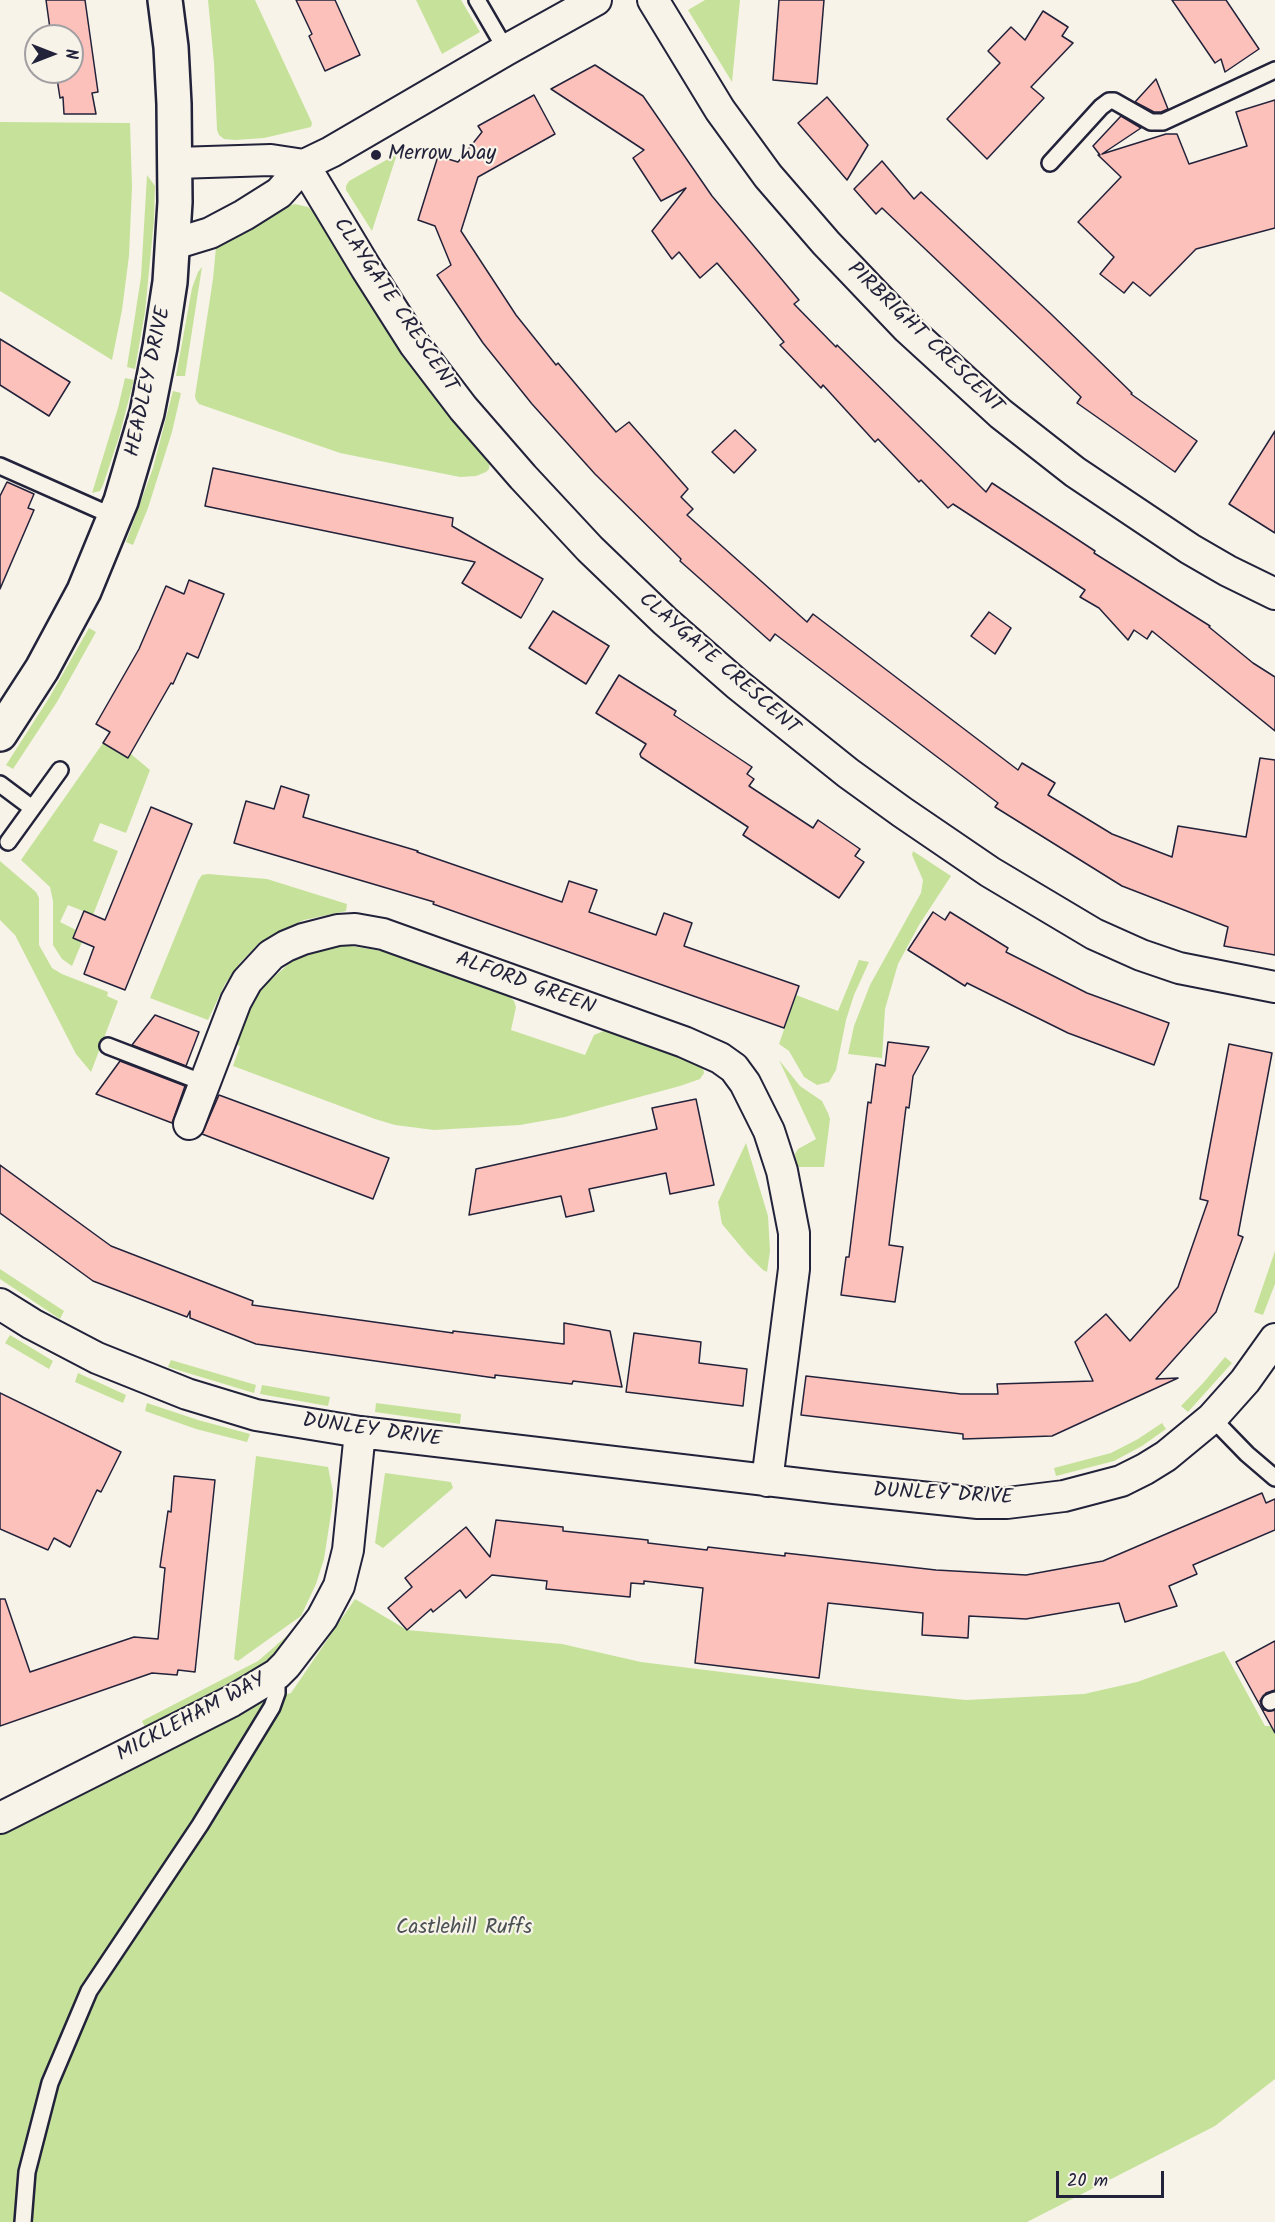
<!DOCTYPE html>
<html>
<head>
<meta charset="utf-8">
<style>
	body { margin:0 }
	#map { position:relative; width:1275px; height:2222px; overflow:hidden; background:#f7f3e8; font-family:Kalam,sans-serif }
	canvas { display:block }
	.north { position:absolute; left:24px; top:24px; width:60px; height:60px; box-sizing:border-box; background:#f7f3e8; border:2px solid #a29fa3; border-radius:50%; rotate:90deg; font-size:16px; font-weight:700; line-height:24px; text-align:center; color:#22223b }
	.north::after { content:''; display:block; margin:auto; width:21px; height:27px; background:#22223b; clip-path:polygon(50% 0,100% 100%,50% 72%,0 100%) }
	.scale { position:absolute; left:1056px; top:2171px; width:108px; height:27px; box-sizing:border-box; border:3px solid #22223b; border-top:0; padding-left:8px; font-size:18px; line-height:21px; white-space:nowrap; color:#22223b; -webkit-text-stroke:4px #f7f3e8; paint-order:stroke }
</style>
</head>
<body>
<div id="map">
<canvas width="1275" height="2222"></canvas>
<div class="north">N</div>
<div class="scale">20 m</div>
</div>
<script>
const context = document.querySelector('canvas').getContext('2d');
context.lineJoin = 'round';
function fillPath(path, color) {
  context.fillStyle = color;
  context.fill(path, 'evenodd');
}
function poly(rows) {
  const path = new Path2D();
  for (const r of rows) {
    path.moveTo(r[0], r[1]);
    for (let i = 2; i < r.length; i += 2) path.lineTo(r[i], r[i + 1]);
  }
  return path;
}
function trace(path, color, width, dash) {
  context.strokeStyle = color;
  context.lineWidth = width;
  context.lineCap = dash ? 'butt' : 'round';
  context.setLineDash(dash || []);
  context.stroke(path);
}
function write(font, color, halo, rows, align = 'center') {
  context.font = font + ' Kalam,sans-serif';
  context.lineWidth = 4.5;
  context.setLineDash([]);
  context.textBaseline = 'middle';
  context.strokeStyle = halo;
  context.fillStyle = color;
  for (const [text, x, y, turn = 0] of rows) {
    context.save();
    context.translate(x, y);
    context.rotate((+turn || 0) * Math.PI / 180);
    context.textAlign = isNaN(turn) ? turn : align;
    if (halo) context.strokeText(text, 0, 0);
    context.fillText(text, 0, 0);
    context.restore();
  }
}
fillPath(poly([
	[208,0,255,0,312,123,311,127,264,138,235,140,224,139,219,135,217,130,214,63],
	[416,0,461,0,480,32,442,54],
	[705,0,740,0,732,82,688,10],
	[0,122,130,123,132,187,129,256,122,310,112,360,0,291],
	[397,154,372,231,346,190,346,186,349,181],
	[147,175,155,186,154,220,145,312,135,369,127,367,141,277],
	[295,204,308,207,314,212,351,266,490,460,489,469,486,472,476,476,460,477,340,453,199,404,196,400,195,396,213,279,216,247,289,206],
	[202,267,185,376,176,376,192,288,198,272],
	[125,378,134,380,119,437,103,485,100,491,92,493,118,408],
	[173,391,181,393,172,432,148,508,133,545,126,542,153,468],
	[89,628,96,632,57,702,13,769,6,765,49,698],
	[103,743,122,755,125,749,150,770,126,833,100,823,93,841,118,851,93,915,68,905,60,922,76,930,73,938,82,942,72,966,62,959,53,945,53,901,50,887,21,860],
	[913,851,951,876,919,925,898,964,885,1009,882,1058,848,1054,854,1026,870,985,921,893,923,880,912,855],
	[0,861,36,892,39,898,39,945,52,968,62,974,108,992,107,996,118,1001,91,1072,76,1054,15,935,0,920],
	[208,874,267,879,347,904,346,911,304,920,282,930,258,944,240,963,225,984,208,1020,150,998,198,881,202,875],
	[344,945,382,951,510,997,514,1001,516,1007,511,1030,585,1055,594,1035,606,1030,691,1061,703,1067,704,1073,700,1079,680,1086,565,1117,520,1125,434,1130,395,1125,375,1119,233,1066,240,1046,231,1043,249,1005,260,989,291,962,328,947],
	[859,960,869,962,854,995,846,1020,836,1070,829,1082,817,1085,804,1077,789,1051,779,1044,796,995,838,1011],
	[779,1060,800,1086,822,1101,828,1113,830,1119,824,1167,796,1167,795,1154,798,1149,816,1139],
	[746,1143,768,1216,770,1251,767,1272,763,1270,747,1254,722,1224,718,1202],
	[1275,1251,1275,1284,1263,1315,1254,1312],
	[0,1269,64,1311,60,1319,0,1279],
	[10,1335,53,1361,49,1369,5,1343],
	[1225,1357,1232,1363,1188,1412,1181,1406,1204,1382],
	[171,1360,256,1385,254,1393,168,1367],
	[78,1373,126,1395,123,1403,75,1382],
	[262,1385,330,1397,328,1406,260,1394],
	[147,1403,198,1420,250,1434,247,1442,196,1429,145,1411],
	[376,1403,461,1414,460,1424,375,1412],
	[1162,1423,1166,1429,1142,1446,1114,1461,1056,1476,1054,1468,1111,1453,1138,1439],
	[256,1456,328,1467,333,1492,332,1507,324,1559,316,1584,301,1616,238,1661,234,1659],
	[385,1473,451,1482,453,1488,383,1548,375,1543],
	[355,1599,407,1630,562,1644,641,1662,867,1690,966,1700,1084,1694,1137,1682,1224,1651,1265,1726,1275,1726,1275,2079,1215,2126,1027,2222,0,2222,0,1834,252,1705,291,1693],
	[288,1635,289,1637,274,1657,264,1665,145,1727,142,1721,258,1661]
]), '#c6e29a');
const building = poly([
	[46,0,85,0,98,92,92,93,96,114,64,114,63,97,60,98,56,72,72,72,72,36,51,36,46,0],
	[296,0,335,0,360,55,325,71,309,36,312,34,296,0],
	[779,0,824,0,817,84,773,80,779,0],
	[1172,0,1226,0,1259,49,1225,72,1221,59,1215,63,1172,0],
	[1043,11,1068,27,1062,36,1073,43,1031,87,1044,98,987,159,947,119,1000,63,988,51,1011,27,1025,40,1043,11],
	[595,65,643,96,712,196,799,300,794,304,836,347,837,345,986,492,992,483,1095,551,1094,553,1210,626,1209,627,1253,663,1275,677,1275,731,1152,631,1147,639,1134,630,1128,640,1099,608,1080,597,1085,590,953,504,948,508,921,480,919,482,878,439,875,442,823,385,821,388,780,345,784,342,717,263,700,278,679,252,672,259,652,231,686,188,661,201,633,158,644,150,551,89,595,65],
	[1156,79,1168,109,1161,112,1154,112,1135,102,1156,79],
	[534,95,555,134,478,177,461,231,516,315,556,365,558,363,616,432,629,422,688,489,681,497,693,509,687,515,807,622,813,614,1018,770,1022,763,1055,783,1048,795,1112,834,1172,857,1178,826,1246,837,1260,758,1275,760,1275,955,1224,946,1228,927,1122,886,995,807,998,803,775,634,770,641,680,561,681,559,595,474,532,404,483,343,437,275,451,265,435,226,418,220,438,156,458,162,482,132,478,126,534,95],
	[827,97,868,145,847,180,798,123,827,97],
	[1275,100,1275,228,1196,249,1150,296,1133,282,1124,293,1100,274,1114,257,1078,222,1121,177,1098,155,1100,155,1093,146,1121,116,1141,128,1102,154,1166,134,1177,134,1189,164,1247,146,1236,112,1275,100],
	[882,161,914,199,921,192,1051,314,1132,393,1131,394,1197,441,1175,472,1077,403,1081,397,882,208,876,214,854,189,882,161],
	[0,339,70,382,49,416,0,385,0,339],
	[735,430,756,450,734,473,712,452,735,430],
	[1275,431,1275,533,1229,504,1275,431],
	[213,468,453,518,452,526,543,579,521,618,462,583,475,562,205,506,213,468],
	[7,482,34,494,28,508,34,510,0,589,0,496,7,482],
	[189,580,224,594,198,658,187,653,173,684,171,683,128,758,103,743,110,732,96,724,139,649,166,586,184,594,189,580],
	[553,611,609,646,586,684,529,648,553,611],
	[989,612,1011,628,995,654,971,636,989,612],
	[619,675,676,711,674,715,752,767,747,774,754,779,749,786,813,828,818,820,860,849,855,856,864,862,839,898,743,835,748,827,641,757,640,754,646,744,596,713,619,675],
	[281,786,309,795,303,817,418,851,417,852,562,902,569,881,597,890,589,912,656,935,664,913,692,923,684,946,799,986,784,1028,433,904,434,902,234,843,246,801,274,809,281,786],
	[151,807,192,824,125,990,84,974,94,947,73,938,84,911,105,920,151,807],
	[933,912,945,920,950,912,1008,948,1006,952,1087,993,1169,1023,1154,1065,1068,1033,967,983,965,986,908,950,933,912],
	[155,1015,199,1032,186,1066,132,1045,155,1015],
	[888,1042,929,1047,913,1076,909,1108,906,1107,889,1245,903,1247,895,1302,841,1295,846,1257,849,1257,868,1102,871,1103,876,1064,885,1066,888,1042],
	[1229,1044,1272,1053,1238,1235,1243,1237,1216,1312,1156,1379,1178,1378,1052,1436,963,1439,963,1434,801,1415,806,1376,961,1394,998,1394,997,1384,1093,1381,1075,1342,1106,1314,1130,1341,1178,1287,1208,1201,1200,1199,1229,1044],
	[120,1061,185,1086,172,1123,96,1094,120,1061],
	[219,1095,389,1158,373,1199,202,1134,219,1095],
	[696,1099,714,1185,670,1194,666,1173,589,1189,594,1211,566,1217,561,1196,469,1215,476,1169,657,1129,652,1108,696,1099],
	[0,1165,111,1246,253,1301,252,1305,453,1333,453,1331,564,1344,564,1323,610,1331,622,1387,573,1381,572,1384,495,1375,495,1378,256,1344,190,1318,190,1311,187,1317,93,1281,0,1213,0,1165],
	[634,1333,701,1342,699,1363,747,1369,743,1406,626,1392,634,1333],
	[0,1393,121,1452,101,1492,97,1490,70,1547,54,1538,48,1550,0,1529,0,1393],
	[174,1476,215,1480,195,1672,178,1670,177,1675,152,1673,0,1726,0,1599,5,1599,30,1672,134,1637,158,1639,165,1568,160,1567,168,1511,171,1512,174,1476],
	[1262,1493,1266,1503,1275,1499,1275,1530,1193,1565,1197,1574,1169,1586,1177,1606,1125,1622,1119,1603,1026,1619,969,1616,968,1638,922,1635,923,1613,828,1603,819,1678,695,1663,703,1588,644,1581,644,1584,631,1583,630,1597,546,1589,547,1581,492,1575,466,1598,460,1590,433,1612,431,1609,407,1630,388,1608,412,1587,405,1578,466,1527,490,1557,496,1520,563,1527,563,1531,648,1540,648,1543,707,1550,708,1547,785,1556,785,1553,936,1570,1026,1575,1103,1561,1262,1493],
	[1275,1641,1275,1690,1266,1693,1260,1701,1264,1710,1275,1710,1275,1733,1236,1662,1275,1641]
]);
fillPath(building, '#fdc1bb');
trace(building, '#22223b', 1.5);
const lane = poly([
	[477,0,506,50],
	[1050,163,1101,107,1109,101,1114,101,1151,122,1163,122,1275,70],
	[0,466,115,517],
	[0,784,32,808],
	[8,842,60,770],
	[108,1046,204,1083],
	[1212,1418,1247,1454,1275,1478],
	[1270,1702,1275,1700],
	[23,2222,27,2172,50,2083,89,1991,200,1825,272,1707,277,1693,277,1674]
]);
const street = poly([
	[653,0,720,110,768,176,826,243,907,328,1001,414,1075,472,1190,549,1228,571,1275,594],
	[176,163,271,160,304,165],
	[304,165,366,268,415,345,463,408,523,477,590,549,665,621,737,684,848,773,902,812,990,872,1094,934,1141,955,1179,968,1275,987],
	[174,244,210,233,244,215,279,193,304,165,331,152,506,50,596,0],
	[189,1124,236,1001,247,981,271,955,286,946,303,939,338,930,355,929,383,934,684,1042,720,1058,734,1068,745,1083,769,1131,782,1171,794,1233,794,1269,767,1481],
	[0,1304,32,1324,97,1358,187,1394,256,1415,360,1432,834,1488,978,1503,1007,1503,1064,1496,1121,1481,1145,1469,1166,1456,1212,1418,1245,1381,1275,1339],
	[0,1818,232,1701,277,1674,286,1665,322,1618,339,1586,348,1550,360,1432]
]);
const secondary = poly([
	[0,734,42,669,84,591,121,501,147,413,160,347,170,282,175,202,174,104,171,47,165,0]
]);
trace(lane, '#22223b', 20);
trace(street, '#22223b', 34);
trace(secondary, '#22223b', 38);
trace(lane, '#f7f3e8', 15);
trace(street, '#f7f3e8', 30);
trace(secondary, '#f7f3e8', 33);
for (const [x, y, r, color] of [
	[376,155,6,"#22223b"]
]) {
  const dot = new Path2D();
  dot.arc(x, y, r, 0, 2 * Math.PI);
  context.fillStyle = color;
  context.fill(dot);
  trace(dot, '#f7f3e8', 2);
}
write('21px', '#22223b', '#f7f3e8', [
	["Merrow Way",388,155]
], 'left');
write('21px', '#22223b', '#f7f3e8', [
	["CLAYGATE CRESCENT",394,306,56],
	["PIRBRIGHT CRESCENT",924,339,44],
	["HEADLEY DRIVE",150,382,-78],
	["CLAYGATE CRESCENT",718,665,41],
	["ALFORD GREEN",525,985,20],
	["DUNLEY DRIVE",372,1432,8],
	["DUNLEY DRIVE",943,1496,3],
	["MICKLEHAM WAY",192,1719,-28]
]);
write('21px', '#4b5253', '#f7f3e8', [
	["Castlehill Ruffs",464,1929]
]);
</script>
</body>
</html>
